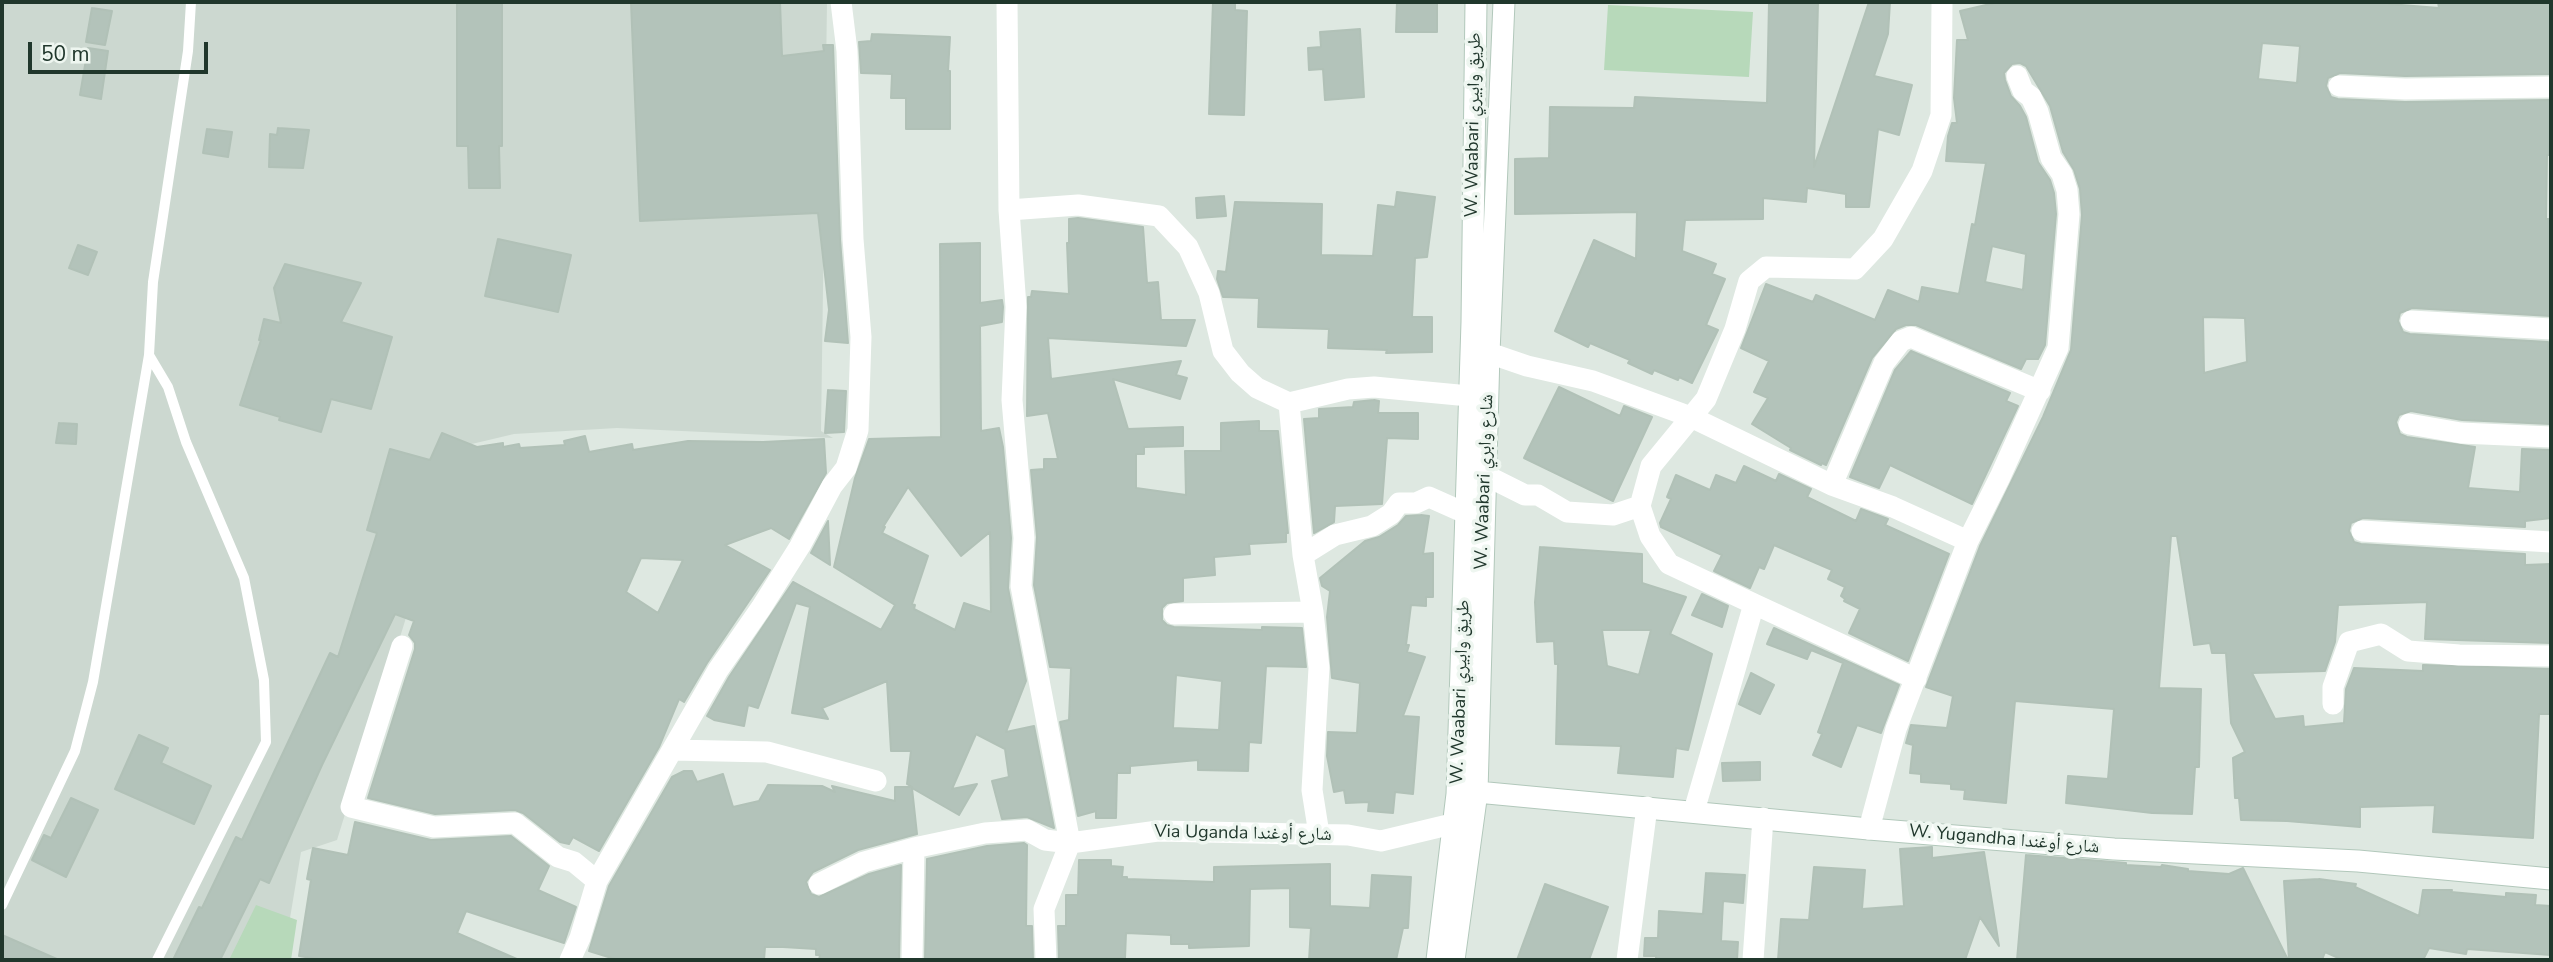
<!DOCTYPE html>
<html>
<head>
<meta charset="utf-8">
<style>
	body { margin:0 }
	#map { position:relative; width:2553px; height:962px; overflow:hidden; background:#dee8e1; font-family:"Nunito Sans",sans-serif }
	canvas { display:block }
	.frame { position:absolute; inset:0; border:4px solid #20372c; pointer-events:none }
	.scale { position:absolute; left:28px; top:42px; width:180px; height:32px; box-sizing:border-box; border:4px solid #20372c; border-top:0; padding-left:9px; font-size:21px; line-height:24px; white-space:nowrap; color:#20372c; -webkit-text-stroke:5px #eef6f0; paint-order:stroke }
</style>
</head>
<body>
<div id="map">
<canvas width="2553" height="962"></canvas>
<div class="frame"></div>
<div class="scale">50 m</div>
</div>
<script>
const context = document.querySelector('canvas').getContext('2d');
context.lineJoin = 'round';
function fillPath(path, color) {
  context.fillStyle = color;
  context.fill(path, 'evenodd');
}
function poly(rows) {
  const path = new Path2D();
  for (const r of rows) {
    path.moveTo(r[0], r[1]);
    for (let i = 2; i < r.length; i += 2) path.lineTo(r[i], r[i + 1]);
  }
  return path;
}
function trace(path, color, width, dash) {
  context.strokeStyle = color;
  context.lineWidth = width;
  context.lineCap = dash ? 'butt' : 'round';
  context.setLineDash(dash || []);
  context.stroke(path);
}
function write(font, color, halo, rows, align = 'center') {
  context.font = font + ' "Nunito Sans","Noto Naskh Arabic",sans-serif';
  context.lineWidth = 7;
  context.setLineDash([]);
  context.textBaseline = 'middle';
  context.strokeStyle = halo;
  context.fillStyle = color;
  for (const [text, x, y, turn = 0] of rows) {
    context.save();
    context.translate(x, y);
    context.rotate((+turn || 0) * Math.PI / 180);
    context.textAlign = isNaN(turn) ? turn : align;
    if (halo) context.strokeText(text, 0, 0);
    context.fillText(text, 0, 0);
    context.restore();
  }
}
fillPath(poly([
	[2,2,827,2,821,431,833,438,617,428,514,434,459,447,337,840,301,852,283,960,2,960]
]), '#ccd8d0');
fillPath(poly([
	[1608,5,1753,12,1749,77,1604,70],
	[256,905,297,920,291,960,229,960]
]), '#b7d9ba');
const building = poly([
	[457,2,502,2,502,146,499,146,500,188,469,188,468,146,457,146,457,2],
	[631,2,780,2,782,56,824,51,823,45,833,45,840,239,848,343,825,341,829,310,818,213,640,221,631,2],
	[1213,2,1235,2,1235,10,1247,11,1244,115,1209,114,1213,2],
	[1397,2,1437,2,1437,32,1396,32,1397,2],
	[1769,2,1818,2,1814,167,1869,2,1890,2,1888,34,1874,76,1912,85,1899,135,1878,129,1869,207,1846,207,1846,194,1807,188,1806,202,1763,198,1763,219,1685,220,1682,251,1716,264,1712,274,1725,279,1706,325,1718,330,1692,383,1679,377,1678,380,1654,370,1652,374,1628,363,1630,360,1590,343,1588,347,1555,331,1594,240,1636,259,1637,212,1515,214,1515,159,1549,158,1550,107,1634,108,1635,97,1767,103,1769,2],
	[1999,2,2389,2,2389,4,2439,8,2438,2,2551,2,2551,74,2405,76,2340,73,2328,78,2326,86,2331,97,2338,99,2405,102,2551,100,2551,155,2547,155,2546,219,2551,219,2551,316,2412,308,2400,313,2398,321,2403,332,2410,334,2548,342,2548,349,2551,349,2551,424,2462,420,2411,411,2399,415,2396,422,2400,434,2407,437,2475,447,2468,488,2520,492,2522,449,2551,450,2551,518,2525,521,2525,527,2363,518,2351,523,2349,531,2354,542,2361,544,2525,554,2525,565,2551,564,2551,643,2425,639,2427,602,2338,605,2335,642,2325,671,2252,673,2275,719,2303,716,2304,727,2344,723,2346,689,2354,668,2423,671,2423,665,2551,669,2551,714,2539,714,2533,838,2433,832,2435,805,2360,807,2360,827,2287,821,2241,820,2239,798,2235,798,2233,758,2245,752,2231,723,2226,653,2212,653,2210,643,2194,645,2177,536,2171,536,2159,688,2201,689,2199,767,2195,767,2192,814,2152,813,2066,803,2068,776,2108,779,2114,709,2015,701,2006,803,1964,799,1965,790,1951,789,1951,784,1921,782,1921,774,1910,773,1913,745,1906,743,1911,725,1947,728,1953,696,1926,687,1980,546,2043,417,2071,350,2082,215,2080,189,2074,170,2063,152,2050,106,2026,66,2020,63,2012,64,2004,73,2005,80,2011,96,2020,106,2026,117,2038,162,2050,180,2054,193,2056,214,2045,345,2038,359,2026,359,2021,369,1916,325,1906,325,1896,329,1872,358,1826,465,1822,463,1821,465,1790,450,1791,448,1752,424,1768,398,1754,392,1769,361,1741,348,1766,284,1813,302,1816,295,1875,320,1888,290,1919,302,1922,287,1959,294,1972,224,1975,225,1986,163,1946,161,1948,136,1952,123,1957,123,1954,98,1957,40,1968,40,1960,11,1999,2],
	[2262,43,2300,46,2297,83,2258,79,2262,43],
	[1992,246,2026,254,2023,290,1985,282,1992,246],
	[2203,317,2245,318,2247,362,2204,373,2203,317],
	[92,8,112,11,105,45,86,42,92,8],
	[1360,29,1364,97,1325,100,1323,69,1309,70,1308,48,1321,47,1320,32,1360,29],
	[872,34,950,37,948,71,950,71,950,129,906,129,906,98,891,98,892,74,861,73,859,42,871,41,872,34],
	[88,48,108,51,101,99,80,95,88,48],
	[278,128,309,130,303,168,269,167,270,134,277,135,278,128],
	[207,129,232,132,228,157,203,153,207,129],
	[1397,192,1435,197,1427,257,1415,258,1412,317,1432,317,1432,352,1386,353,1387,350,1328,348,1329,329,1258,327,1259,298,1223,297,1217,279,1218,271,1226,272,1235,202,1322,204,1321,255,1373,256,1378,205,1395,207,1397,192],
	[1224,196,1226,216,1197,218,1196,198,1224,196],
	[1078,218,1143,227,1147,283,1158,282,1161,320,1195,320,1186,346,1048,338,1051,379,1181,361,1176,375,1187,378,1180,399,1113,379,1128,429,1183,427,1183,446,1144,447,1144,454,1136,454,1136,488,1186,495,1185,451,1221,451,1221,423,1259,421,1259,431,1278,431,1288,533,1286,533,1286,542,1249,544,1250,554,1214,557,1215,575,1183,578,1183,601,1167,603,1162,608,1162,620,1167,625,1174,627,1262,630,1262,627,1302,628,1306,667,1266,666,1261,743,1249,742,1248,771,1198,770,1198,760,1130,766,1130,773,1117,773,1116,818,1096,818,1096,811,1078,816,1060,722,1069,720,1071,668,1050,667,1034,585,1037,537,1031,470,1044,469,1044,459,1058,459,1048,413,1027,416,1028,297,1031,297,1032,291,1069,294,1067,243,1069,243,1069,219,1078,218],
	[1176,675,1222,681,1219,730,1173,728,1176,675],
	[498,239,571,255,558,312,485,296,498,239],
	[980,243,980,303,1002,300,1003,307,1002,322,980,326,981,431,999,428,1003,447,1011,538,1008,588,1026,681,1006,732,1034,726,1054,828,1027,817,1002,819,992,781,1009,777,1005,749,976,734,952,789,977,784,959,815,912,788,917,834,858,850,813,872,806,882,811,894,819,897,869,874,901,865,899,960,819,960,820,955,816,955,816,949,783,947,765,947,764,960,618,960,589,951,609,886,672,777,684,771,692,771,697,782,723,774,733,807,759,801,768,785,822,786,835,792,832,786,895,801,895,787,912,787,907,784,911,751,891,751,887,681,822,708,828,719,792,713,810,607,796,603,758,708,748,705,744,726,714,720,707,716,729,677,793,582,881,630,895,605,834,567,855,478,869,439,941,437,940,244,980,243],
	[908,487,961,556,990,532,991,612,964,603,955,630,914,609,915,605,912,604,928,556,882,533,885,527,883,527,908,487],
	[78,245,97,252,88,275,69,268,78,245],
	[285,264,361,283,341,322,392,337,371,409,331,399,321,432,279,420,280,417,240,405,261,340,259,340,264,319,281,323,274,288,285,264],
	[1911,351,2010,393,2006,401,2018,406,1972,504,1890,465,1879,488,1850,477,1895,370,1911,351],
	[1559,387,1620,416,1624,406,1652,417,1613,501,1524,458,1559,387],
	[828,390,846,391,844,432,825,433,828,390],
	[1374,400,1379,401,1378,413,1418,413,1418,439,1387,438,1382,504,1335,506,1334,522,1314,533,1304,419,1319,418,1319,409,1353,407,1354,402,1374,400],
	[59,423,77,424,76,444,56,443,59,423],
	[442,433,477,447,503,443,503,447,519,444,520,448,565,445,564,441,585,436,589,452,632,444,633,450,688,441,763,442,824,439,826,473,789,539,771,528,725,545,770,570,707,663,684,702,679,699,659,747,599,851,573,837,569,844,560,842,523,813,515,810,435,814,368,798,415,649,415,643,409,635,414,621,395,614,322,765,269,883,260,879,220,960,173,960,199,907,202,908,236,837,242,840,330,653,338,657,377,533,367,530,390,449,430,460,442,433],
	[641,558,683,560,658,613,626,592,641,558],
	[1744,466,1776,481,1779,474,1811,489,1807,497,1856,521,1861,509,1888,519,1885,525,1949,554,1908,661,1849,633,1860,609,1844,601,1845,599,1841,596,1845,587,1828,579,1832,570,1774,545,1764,569,1759,567,1750,588,1714,571,1722,555,1661,527,1660,523,1671,499,1667,497,1676,475,1710,490,1716,475,1736,483,1744,466],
	[1421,515,1429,516,1423,554,1433,553,1433,597,1426,597,1426,606,1411,605,1406,645,1409,645,1407,652,1425,657,1403,716,1419,717,1413,794,1395,792,1393,813,1368,811,1369,802,1346,803,1344,790,1334,792,1327,756,1328,732,1357,733,1360,683,1332,678,1327,617,1330,591,1322,586,1320,578,1365,541,1379,537,1398,525,1406,516,1421,515],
	[828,521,830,565,811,553,828,521],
	[1540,547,1642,554,1642,583,1686,597,1670,634,1712,654,1688,750,1676,748,1673,777,1618,773,1621,746,1556,744,1558,664,1555,664,1554,641,1537,642,1535,602,1540,547],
	[1602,630,1651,630,1639,675,1607,666,1602,630],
	[1702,594,1728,606,1722,627,1692,615,1702,594],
	[1774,628,1899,685,1881,733,1857,725,1841,767,1813,755,1822,734,1818,732,1843,663,1811,650,1807,659,1767,644,1774,628],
	[1751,673,1774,685,1760,714,1739,704,1751,673],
	[139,735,168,748,161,763,211,786,194,824,115,789,139,735],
	[1760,762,1760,780,1723,781,1722,763,1760,762],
	[71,798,98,810,66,877,32,860,44,835,51,838,71,798],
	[355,822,431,840,511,836,549,866,538,890,576,907,564,943,466,911,457,933,519,960,324,960,299,956,311,880,307,879,313,848,348,855,355,822],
	[1024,843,1027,845,1026,926,1032,926,1033,960,925,960,927,859,987,846,1024,843],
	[1932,847,1932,858,1984,852,1999,946,1980,917,1965,960,1778,960,1781,919,1809,920,1814,867,1865,870,1862,909,1904,906,1900,849,1932,847],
	[2026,855,2126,863,2126,865,2161,867,2162,865,2188,869,2188,871,2229,874,2243,868,2288,960,2017,960,2026,855],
	[1079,860,1111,860,1111,866,1123,867,1122,877,1127,877,1127,879,1214,882,1214,867,1330,864,1330,906,1370,908,1372,875,1411,877,1408,928,1403,928,1396,960,1309,960,1311,928,1290,927,1290,888,1250,889,1249,946,1189,948,1189,944,1171,944,1171,935,1126,933,1125,958,1059,960,1058,926,1066,926,1066,895,1078,895,1079,860],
	[1706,873,1745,875,1743,903,1723,901,1721,941,1738,942,1737,960,1656,960,1656,956,1644,956,1645,938,1658,938,1659,911,1703,914,1706,873],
	[2319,879,2356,884,2355,887,2419,916,2423,890,2452,890,2451,892,2506,897,2506,893,2536,895,2535,905,2551,906,2551,955,2467,949,2466,954,2429,948,2423,960,2343,960,2325,952,2322,960,2289,960,2284,881,2319,879],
	[1545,884,1608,907,1589,960,1517,960,1545,884],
	[2,935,59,960,2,960,2,935]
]);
fillPath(building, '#b3c3ba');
trace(building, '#b1c1b7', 2);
const secondary = poly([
	[1457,794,1477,792,1869,829,2114,849,2358,861,2551,879],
	[1437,960,1457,794,1472,322,1476,2],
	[1454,960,1477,792,1489,353,1504,2]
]);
trace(secondary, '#b2c8bb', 23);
trace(poly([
	[149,355,168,387,186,442,244,578,264,680,266,742,157,960],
	[2,905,75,751,93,682,149,355,153,282,188,51,191,2]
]), '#fff', 10);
trace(poly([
	[2339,86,2405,89,2551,87],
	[1009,210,1078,205,1159,216,1188,247,1209,293,1223,351,1240,373,1257,388,1289,403,1348,389,1374,387,1469,396],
	[2411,321,2551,329],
	[1489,353,1527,366,1593,381,1691,417,1832,485,1893,507,1968,541],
	[1289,403,1303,555],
	[2409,424,2461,433,2551,437],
	[1485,475,1525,495,1538,495,1567,512,1613,515,1640,506],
	[1832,485,1884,363,1901,341,1911,337,2040,391],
	[2362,531,2551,542],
	[1754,604,1916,679],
	[1174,614,1313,612],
	[402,646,351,807,434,827,515,823,558,857,574,862,597,881],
	[2333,704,2333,687,2349,642,2381,634,2408,651,2459,655,2551,656],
	[673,750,767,752,876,781],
	[1694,811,1754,604,1669,564,1650,536,1640,506,1651,466,1706,399,1735,329,1749,281,1766,267,1855,269,1883,239,1922,171,1941,115,1942,2],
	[1869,829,1896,729,1968,541,2000,477,2058,348,2069,214,2067,190,2062,174,2051,158,2038,112,2031,97,2023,91,2017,76],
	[1319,834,1312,790,1319,668,1313,612,1303,555,1335,535,1372,526,1391,514,1399,503,1416,503,1429,497,1465,513],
	[819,884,864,862,914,848,985,833,1027,830,1045,840,1070,843,1021,586,1024,538,1012,400,1016,307,1009,210,1007,2],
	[570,960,580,938,597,881,718,670,761,608,800,546,832,486,846,468,858,430,861,337,853,239,847,51,841,2],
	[912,960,914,848],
	[1046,960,1044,909,1070,843,1158,831,1348,835,1381,841,1452,824],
	[1627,960,1647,807],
	[1753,960,1763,818]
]), '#fff', 21);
trace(secondary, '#fff', 21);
write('18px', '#20372c', '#eef6f0', [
	["W. Waabari طريق وابيري",1474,125,-89],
	["W. Waabari شارع وابري",1485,482,-88],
	["W. Waabari طريق وابيري",1461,692,-88],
	["Via Uganda شارع أوغندا",1243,834,1],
	["W. Yugandha شارع أوغندا",2004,840,5]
]);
</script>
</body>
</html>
